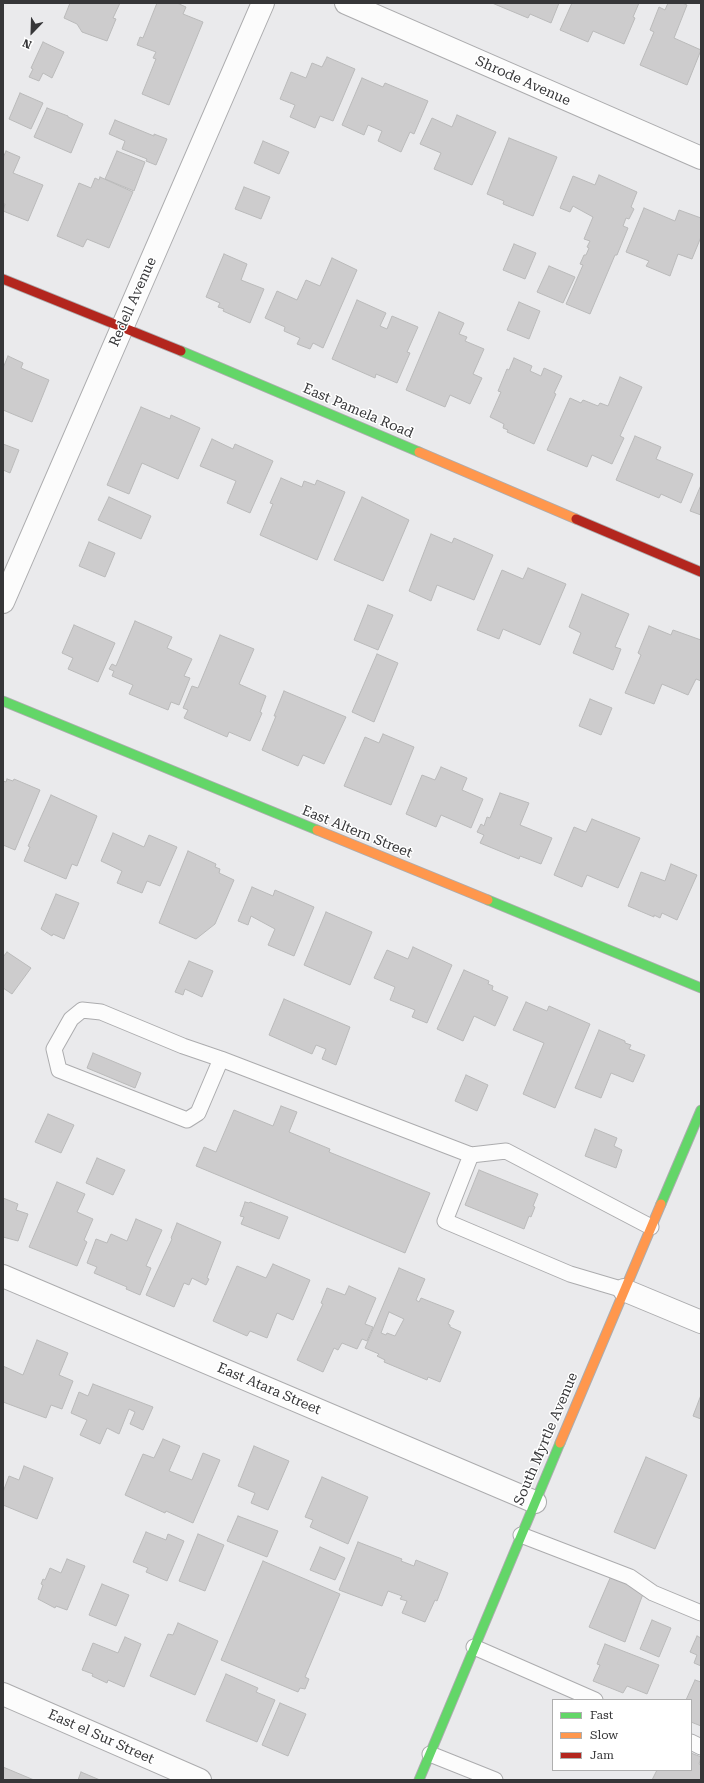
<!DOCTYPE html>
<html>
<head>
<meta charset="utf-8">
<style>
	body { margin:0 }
	#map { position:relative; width:704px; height:1783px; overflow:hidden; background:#eaeaec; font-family:"Roboto Serif",serif }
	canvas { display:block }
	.frame { position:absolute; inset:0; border:4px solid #363638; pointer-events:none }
	.legend { position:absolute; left:552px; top:1699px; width:140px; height:72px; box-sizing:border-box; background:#fff; border:1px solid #afafaf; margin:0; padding:5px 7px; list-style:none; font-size:12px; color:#363638 }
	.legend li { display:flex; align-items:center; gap:8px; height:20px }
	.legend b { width:20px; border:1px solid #afafaf }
	.north { position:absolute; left:12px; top:12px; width:40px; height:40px; -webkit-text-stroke:3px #fff; paint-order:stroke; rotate:203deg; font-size:11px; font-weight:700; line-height:16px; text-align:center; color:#363638 }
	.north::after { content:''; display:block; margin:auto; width:14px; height:18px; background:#363638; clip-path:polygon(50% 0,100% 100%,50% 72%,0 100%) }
</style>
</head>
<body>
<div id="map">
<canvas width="704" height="1783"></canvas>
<div class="frame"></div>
<ul class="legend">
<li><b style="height:5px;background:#63d668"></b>Fast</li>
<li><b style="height:5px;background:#ff974d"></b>Slow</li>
<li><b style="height:5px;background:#b3261e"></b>Jam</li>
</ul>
<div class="north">N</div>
</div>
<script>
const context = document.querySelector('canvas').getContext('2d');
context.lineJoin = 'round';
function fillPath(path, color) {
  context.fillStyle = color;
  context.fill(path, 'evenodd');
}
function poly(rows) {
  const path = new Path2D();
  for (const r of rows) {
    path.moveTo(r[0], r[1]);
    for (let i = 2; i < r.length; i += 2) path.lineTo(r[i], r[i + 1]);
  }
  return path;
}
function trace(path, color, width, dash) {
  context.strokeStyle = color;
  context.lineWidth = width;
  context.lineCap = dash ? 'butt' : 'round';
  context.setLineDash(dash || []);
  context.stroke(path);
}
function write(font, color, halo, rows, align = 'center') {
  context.font = font + ' "Roboto Serif",serif';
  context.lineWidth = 3;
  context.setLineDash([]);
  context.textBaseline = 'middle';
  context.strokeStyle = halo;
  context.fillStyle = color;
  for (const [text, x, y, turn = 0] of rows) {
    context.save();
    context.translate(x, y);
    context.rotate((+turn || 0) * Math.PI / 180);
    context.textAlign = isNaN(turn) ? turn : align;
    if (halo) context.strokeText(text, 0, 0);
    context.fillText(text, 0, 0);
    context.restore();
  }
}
const building = poly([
	[70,3,120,3,113,18,116,19,107,41,82,32,77,24,64,18,70,3],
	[157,3,177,3,186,7,183,14,203,22,169,105,142,94,156,59,153,58,156,52,137,45,140,37,143,38,157,3],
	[492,3,559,3,551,23,530,14,528,18,492,3],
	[572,3,639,3,633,17,635,18,624,44,593,31,588,42,560,30,572,3],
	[668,3,682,3,687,5,674,38,701,50,687,85,640,65,654,32,650,30,659,7,665,10,668,3],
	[43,42,64,52,52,78,43,73,39,81,29,77,33,69,31,68,43,42],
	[327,57,355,69,333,121,320,116,315,128,290,117,295,105,280,99,291,72,306,78,312,63,322,67,327,57],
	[362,78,383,87,385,83,428,101,414,134,410,132,401,152,378,141,382,131,368,125,364,135,342,125,362,78],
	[20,93,43,103,31,129,9,119,20,93],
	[47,108,68,116,68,117,83,124,71,153,34,137,47,108],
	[457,115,496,132,472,185,434,169,441,153,420,144,432,118,452,127,457,115],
	[115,120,154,136,154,134,167,139,156,165,146,161,147,159,122,149,125,141,109,134,115,120],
	[509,138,557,157,533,216,503,204,504,201,487,194,509,138],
	[263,141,289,152,279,174,254,163,263,141],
	[6,151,20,157,13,173,43,185,28,221,3,211,5,204,3,204,3,158,6,151],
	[117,151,145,162,134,191,105,179,117,151],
	[599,175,637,192,631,207,634,209,629,219,626,218,623,226,628,228,617,255,615,255,590,314,566,304,583,265,580,264,584,255,586,255,589,248,587,247,590,241,584,239,593,217,573,206,570,212,560,208,573,176,595,185,599,175],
	[100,177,133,192,109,248,87,239,83,247,57,236,79,183,91,188,95,178,99,180,100,177],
	[244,187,270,197,261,219,235,209,244,187],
	[644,208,675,221,679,210,701,218,701,237,692,259,678,254,670,276,646,266,649,261,626,252,644,208],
	[514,244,536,253,525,279,503,270,514,244],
	[224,254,247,264,241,280,264,289,250,323,223,311,224,309,218,307,220,303,206,297,224,254],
	[332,258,357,270,323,348,313,343,310,349,297,344,300,338,284,331,285,327,265,318,277,291,297,300,306,280,320,286,332,258],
	[549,266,575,277,563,303,537,292,549,266],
	[357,300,386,313,380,326,387,329,392,316,418,327,407,352,410,353,397,383,376,374,375,378,332,359,357,300],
	[519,302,540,311,529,339,507,330,519,302],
	[439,312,464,323,459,334,467,337,465,341,484,349,473,374,482,378,470,404,450,395,445,407,406,390,439,312],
	[8,356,23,363,21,368,49,380,32,422,3,410,3,368,8,356],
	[514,358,532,366,530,371,541,376,544,368,562,376,554,393,556,394,534,444,507,432,508,430,503,428,504,424,490,417,501,392,498,391,507,369,509,370,514,358],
	[620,377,642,387,620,436,624,438,612,464,592,455,587,467,547,450,570,398,581,403,583,400,598,406,600,403,608,406,620,377],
	[141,407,170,419,171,415,200,428,178,479,142,463,129,494,107,485,141,407],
	[635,436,661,447,656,459,693,474,681,503,661,494,659,498,616,480,635,436],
	[212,439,233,449,235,444,273,461,250,513,227,503,236,481,200,466,212,439],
	[3,444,19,450,10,473,3,470,3,444],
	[281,478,302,487,304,481,315,485,317,480,345,492,317,560,260,535,273,504,270,503,281,478],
	[701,485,701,515,690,511,701,485],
	[109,497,151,516,141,539,98,520,109,497],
	[362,497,409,520,383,581,334,560,362,497],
	[431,534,452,543,454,538,493,555,474,600,437,585,431,601,409,591,431,534],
	[89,542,115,553,105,577,79,566,89,542],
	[528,568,566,584,540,645,503,629,499,639,477,630,502,570,523,579,528,568],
	[582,594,629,614,615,647,621,649,613,670,573,653,581,633,569,627,582,594],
	[368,605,393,615,378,650,354,640,368,605],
	[135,621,172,637,167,648,192,659,184,676,190,678,179,705,171,702,168,710,129,694,133,685,112,676,114,671,109,669,112,664,116,666,135,621],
	[74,625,115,643,98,682,68,669,73,658,62,653,74,625],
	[649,626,671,635,673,630,701,640,701,681,696,679,688,695,662,684,654,704,625,693,641,655,638,653,649,626],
	[220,635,254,649,239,684,266,696,260,712,262,713,250,741,229,732,227,737,184,718,188,710,183,708,192,686,198,688,220,635],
	[377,654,398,663,374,722,352,712,377,654],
	[284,691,346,717,324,764,303,755,298,766,262,750,276,716,274,716,284,691],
	[590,699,612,708,601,735,579,726,590,699],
	[383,734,414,747,391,805,344,786,365,737,379,743,383,734],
	[441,767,467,778,462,790,483,799,471,828,441,815,436,827,406,814,422,775,435,780,441,767],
	[7,779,13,781,14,779,40,790,15,850,3,845,3,781,6,782,7,779],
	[500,793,529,803,520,825,552,838,541,864,520,856,519,859,480,843,484,835,477,832,481,824,484,826,487,817,490,818,500,793],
	[51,795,97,816,77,866,72,864,66,879,24,861,30,847,28,846,51,795],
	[592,819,640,838,618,888,587,875,582,887,554,875,574,827,586,832,592,819],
	[113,833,144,847,149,835,177,847,160,886,147,881,142,893,117,883,122,871,101,861,113,833],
	[188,851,216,864,215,867,220,869,219,873,234,880,215,924,196,939,159,923,188,851],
	[671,864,697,875,677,920,662,913,660,918,654,915,654,917,628,906,641,872,665,881,671,864],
	[252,887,273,896,275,890,314,907,294,956,268,945,275,929,251,916,248,925,238,921,252,887],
	[56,894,79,903,64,939,53,934,52,936,41,929,56,894],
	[326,912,372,932,350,985,304,965,326,912],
	[413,947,452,965,427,1023,412,1017,415,1010,390,1000,395,987,374,978,387,950,408,959,413,947],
	[7,952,31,968,12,994,3,988,3,957,7,952],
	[189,961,213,971,202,997,185,989,183,995,175,992,189,961],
	[464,970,489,981,488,984,493,986,492,990,508,997,495,1026,474,1016,463,1041,437,1029,464,970],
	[284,999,350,1027,336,1065,322,1059,326,1049,316,1045,312,1054,269,1035,284,999],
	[526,1002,547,1011,549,1006,590,1024,555,1108,523,1094,544,1043,513,1030,526,1002],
	[599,1030,625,1041,625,1043,631,1045,629,1049,645,1055,633,1082,611,1073,601,1098,575,1088,599,1030],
	[93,1053,141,1073,135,1088,87,1068,93,1053],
	[466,1075,488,1085,477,1111,455,1101,466,1075],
	[281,1106,297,1112,289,1132,330,1149,329,1152,430,1193,405,1253,196,1166,204,1147,216,1152,234,1110,273,1126,281,1106],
	[48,1114,74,1125,61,1153,35,1142,48,1114],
	[595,1129,617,1138,614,1146,622,1150,616,1168,585,1156,595,1129],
	[97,1158,125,1170,113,1195,86,1183,97,1158],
	[479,1170,538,1194,533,1206,535,1207,531,1217,529,1216,524,1229,465,1205,479,1170],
	[57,1182,85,1194,77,1212,93,1219,84,1240,87,1242,77,1266,29,1247,57,1182],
	[3,1198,18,1204,16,1210,28,1214,18,1241,3,1237,3,1198],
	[245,1202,249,1203,250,1202,288,1217,279,1239,241,1224,244,1217,240,1216,245,1202],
	[136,1219,162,1230,146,1266,151,1268,140,1295,126,1289,127,1287,94,1273,97,1267,87,1263,96,1239,107,1243,111,1234,127,1241,136,1219],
	[177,1223,221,1242,207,1278,209,1279,206,1285,192,1278,189,1285,184,1283,174,1307,146,1295,172,1239,171,1238,177,1223],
	[273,1264,310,1280,293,1320,277,1313,267,1338,250,1331,247,1336,213,1321,237,1266,266,1278,273,1264],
	[399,1268,425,1279,416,1300,419,1302,421,1298,454,1311,448,1324,450,1325,450,1327,461,1332,440,1382,428,1377,427,1380,384,1362,385,1360,377,1356,379,1354,365,1348,399,1268],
	[389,1312,404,1319,395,1336,387,1333,386,1335,381,1333,389,1312],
	[349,1286,376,1298,365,1324,373,1327,367,1341,362,1339,357,1349,342,1343,338,1350,334,1348,323,1372,297,1360,323,1304,321,1303,327,1288,345,1295,349,1286],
	[37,1340,68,1353,59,1375,73,1381,62,1409,51,1405,46,1418,3,1402,3,1366,23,1375,37,1340],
	[93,1384,153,1407,143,1430,130,1424,135,1412,129,1409,119,1434,107,1428,100,1444,80,1435,87,1420,71,1413,79,1392,88,1396,93,1384],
	[701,1395,701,1419,693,1416,701,1395],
	[163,1439,180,1446,169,1471,192,1480,203,1453,220,1460,193,1523,166,1511,165,1513,125,1495,143,1454,154,1458,163,1439],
	[254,1446,289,1461,268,1510,251,1503,255,1493,238,1486,254,1446],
	[646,1457,687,1475,655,1549,614,1532,646,1457],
	[24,1466,53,1478,37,1519,3,1505,3,1492,9,1476,19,1480,24,1466],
	[322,1477,368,1497,348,1544,310,1527,313,1520,305,1517,322,1477],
	[238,1516,278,1531,267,1557,227,1541,238,1516],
	[146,1532,166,1540,168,1534,184,1541,167,1581,146,1572,148,1568,133,1562,146,1532],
	[198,1534,224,1545,205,1591,179,1581,198,1534],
	[358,1542,402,1559,401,1561,414,1566,416,1560,448,1573,437,1601,435,1600,425,1622,402,1613,407,1601,400,1599,402,1596,388,1591,382,1606,339,1590,358,1542],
	[320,1547,345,1558,335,1580,310,1570,320,1547],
	[67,1559,85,1566,67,1610,56,1606,55,1608,38,1599,43,1585,41,1584,43,1579,45,1580,50,1568,61,1573,67,1559],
	[263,1561,340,1594,305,1677,309,1679,305,1689,300,1688,298,1692,221,1660,263,1561],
	[611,1576,640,1588,643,1594,625,1642,589,1627,611,1576],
	[102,1584,129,1595,116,1626,89,1615,102,1584],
	[652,1620,671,1628,659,1657,640,1649,652,1620],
	[178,1623,218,1641,195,1695,150,1676,168,1634,173,1635,178,1623],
	[697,1636,701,1638,701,1666,694,1663,697,1655,690,1652,697,1636],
	[125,1637,141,1644,124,1687,108,1680,107,1683,92,1676,93,1674,82,1670,93,1643,118,1653,125,1637],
	[605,1644,659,1665,647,1694,627,1686,623,1693,593,1681,600,1665,597,1664,605,1644],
	[226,1674,258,1688,256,1692,275,1700,257,1742,206,1721,226,1674],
	[695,1680,701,1682,701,1726,691,1722,691,1700,686,1700,695,1680],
	[280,1703,306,1714,288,1756,262,1745,280,1703],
	[691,1753,701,1757,699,1764,701,1765,701,1780,652,1780,657,1770,691,1770,691,1753],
	[3,1767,34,1780,3,1780,3,1767],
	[81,1772,100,1780,78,1780,81,1772]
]);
fillPath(building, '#cdcccd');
trace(building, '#bababa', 1);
const lane = poly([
	[221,1059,198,1113,187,1120,59,1070,54,1049,71,1019,82,1010,101,1012,183,1046,221,1059,471,1155],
	[624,1290,570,1274,445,1221,471,1155,506,1151,651,1227],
	[521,1535,630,1577,653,1593,701,1613],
	[474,1647,595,1700],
	[691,1742,701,1747],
	[430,1754,495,1780]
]);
const street = poly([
	[346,3,701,158],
	[3,602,263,3],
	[3,1276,535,1502],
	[624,1290,701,1322],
	[3,1694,200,1780]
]);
const fast = poly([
	[181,351,419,452],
	[3,701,317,830],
	[488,900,701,988],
	[661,1204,701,1110],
	[419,1780,560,1443]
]);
const slow = poly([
	[419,452,576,519],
	[317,830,488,900],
	[560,1443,661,1204]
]);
const jam = poly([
	[3,279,181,351],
	[576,519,701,572]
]);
trace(lane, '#acacae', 17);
trace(street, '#acacae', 24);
trace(fast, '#acacae', 11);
trace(slow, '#acacae', 11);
trace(jam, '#acacae', 11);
trace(lane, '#fcfcfc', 15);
trace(street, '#fcfcfc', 22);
trace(fast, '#63d668', 9);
trace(slow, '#ff974d', 9);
trace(jam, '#b3261e', 9);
write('14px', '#363638', '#fff', [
	["Shrode Avenue",523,81,24],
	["Redell Avenue",133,302,-66],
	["East Pamela Road",358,411,23],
	["East Altern Street",357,832,22],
	["East Atara Street",269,1389,23],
	["South Myrtle Avenue",546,1439,-67],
	["East el Sur Street",101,1737,24]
]);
</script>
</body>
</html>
